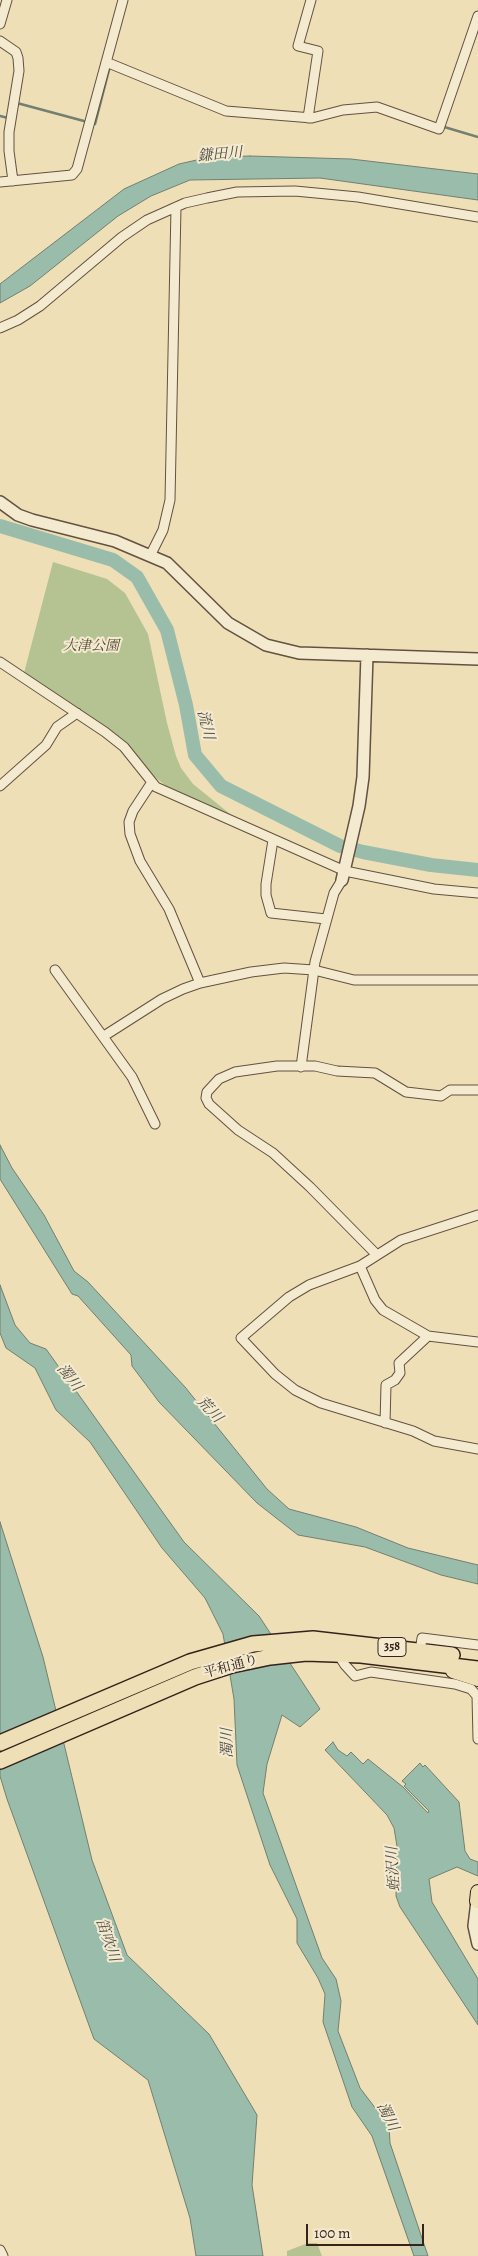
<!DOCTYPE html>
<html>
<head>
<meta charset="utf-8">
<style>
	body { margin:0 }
	#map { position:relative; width:478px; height:2256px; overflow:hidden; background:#eedfb6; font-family:Alegreya,serif }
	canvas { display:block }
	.scale { position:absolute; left:306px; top:2224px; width:118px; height:22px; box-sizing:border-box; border:2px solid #35221a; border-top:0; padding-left:6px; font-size:15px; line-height:18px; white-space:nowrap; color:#35221a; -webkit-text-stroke:4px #f4ead0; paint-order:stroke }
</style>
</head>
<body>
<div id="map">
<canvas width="478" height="2256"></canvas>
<div class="scale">100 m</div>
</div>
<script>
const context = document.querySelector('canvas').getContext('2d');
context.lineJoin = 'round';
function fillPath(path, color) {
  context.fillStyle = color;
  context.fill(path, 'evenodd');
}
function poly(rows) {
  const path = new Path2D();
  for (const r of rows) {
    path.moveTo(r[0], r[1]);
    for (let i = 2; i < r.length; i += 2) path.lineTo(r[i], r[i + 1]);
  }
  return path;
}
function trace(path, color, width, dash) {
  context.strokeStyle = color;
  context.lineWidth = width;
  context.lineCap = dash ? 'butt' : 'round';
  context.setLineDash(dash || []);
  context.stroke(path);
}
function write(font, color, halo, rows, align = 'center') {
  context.font = font + ' Alegreya,"Noto Serif JP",serif';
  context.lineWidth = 4;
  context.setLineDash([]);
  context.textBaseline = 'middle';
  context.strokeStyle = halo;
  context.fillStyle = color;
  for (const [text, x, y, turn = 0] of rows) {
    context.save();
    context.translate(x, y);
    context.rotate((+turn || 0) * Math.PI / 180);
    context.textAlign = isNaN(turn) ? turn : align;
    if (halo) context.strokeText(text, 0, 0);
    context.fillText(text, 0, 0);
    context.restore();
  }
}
fillPath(poly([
	[53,562,107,579,125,593,148,634,167,723,176,756,181,768,193,784,235,818,171,790,150,773,123,740,24,673],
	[308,2243,317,2243,322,2256,287,2256,287,2251]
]), '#b4c391');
const water = poly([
	[250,156,351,159,478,174,478,200,320,178,190,180,151,196,118,216,30,286,0,303,0,284,124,189,179,164,210,157,250,156],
	[0,1145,12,1168,44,1215,74,1271,88,1282,185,1387,267,1489,289,1509,356,1527,408,1548,478,1565,478,1584,441,1575,365,1547,298,1535,257,1503,159,1402,132,1366,131,1355,78,1296,72,1294,0,1179,0,1145],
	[0,1285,15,1325,30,1343,46,1349,184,1542,259,1616,320,1709,300,1727,282,1715,267,1764,263,1793,322,1958,336,1979,341,2001,338,2031,360,2088,389,2126,390,2143,428,2256,414,2256,372,2136,352,2107,323,2022,325,1994,318,1978,297,1943,297,1919,270,1865,237,1765,234,1699,223,1634,205,1598,162,1548,90,1442,56,1410,35,1368,6,1348,0,1333,0,1285],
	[0,1522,43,1657,92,1860,127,1955,209,2034,257,2115,252,2185,263,2256,196,2256,190,2218,148,2080,94,2039,7,1799,0,1776,0,1522],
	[333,1742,338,1750,347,1756,351,1752,363,1764,368,1759,403,1787,428,1813,429,1811,404,1786,406,1784,402,1781,420,1763,423,1767,425,1765,459,1802,465,1851,470,1859,478,1862,478,1876,457,1867,429,1879,432,1902,478,1979,478,2025,400,1907,396,1896,397,1846,394,1828,387,1815,325,1750,333,1742]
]);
fillPath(water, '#9abdab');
trace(water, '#727f71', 1);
trace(poly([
	[112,61,126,66],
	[17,105,17,103,95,124,110,66],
	[0,116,8,118],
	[441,126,478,137]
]), '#727f71', 2.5);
trace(poly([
	[0,526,113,560,137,577,167,630,186,705,195,755,221,786,340,846,363,852,431,865,478,870]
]), '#9abdab', 14);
const minor = poly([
	[0,24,7,0],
	[0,41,16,52,18,58,19,71,9,132,9,151,13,181],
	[106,62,226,111,312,118,343,110,377,107,439,129,478,16],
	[308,118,318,51,298,46,311,0],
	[0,182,72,175,77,169,123,0],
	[0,328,18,320,40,306,122,237,147,220,185,203,207,198,237,192,295,191,358,197,478,217],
	[150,556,163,530,170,500,176,207],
	[0,662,105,732,124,747,156,787,345,871,434,889,478,893],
	[152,782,133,811,129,822,130,834,140,861,169,909,200,983],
	[0,786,46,745,57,727,77,713],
	[273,840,266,884,266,895,271,913,326,919],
	[55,970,132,1077,155,1124],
	[104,1036,162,999,183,989,200,983,251,972,284,968,314,970,354,980,478,980],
	[301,1067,315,962,334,893,342,880],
	[478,1215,401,1240,360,1266,309,1285,289,1297,241,1338,275,1374,295,1390,321,1403,413,1431,434,1441,478,1449],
	[376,1254,310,1187,273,1153,238,1130,209,1104,206,1098,207,1092,219,1079,235,1072,277,1066,315,1066,337,1071,375,1073,406,1092,441,1096,450,1090,478,1090],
	[360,1266,375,1300,383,1310,428,1336,478,1342],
	[385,1423,386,1385,395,1380,400,1373,399,1363,428,1336],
	[420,1651,422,1638,478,1645],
	[338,1654,345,1665,355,1676,371,1672,455,1684,471,1689,477,1696,478,1739],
	[0,2250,3,2256]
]);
const tertiary = poly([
	[0,502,18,515,32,520,115,541,167,563,228,623,266,645,299,653,478,659],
	[342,880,359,806,363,777,367,655],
	[477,1901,474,1926,478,1944]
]);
const primary = poly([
	[453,1671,478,1679],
	[477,1901,478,1892]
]);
const trunk = poly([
	[0,1743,190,1662,253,1644,313,1639,452,1655],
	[0,1761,195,1677,232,1665,270,1657,306,1653,361,1655,478,1669]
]);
trace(minor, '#635141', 11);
trace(tertiary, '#635141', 14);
trace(primary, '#35221a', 16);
trace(trunk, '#35221a', 18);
trace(minor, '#f4ead0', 9);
trace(tertiary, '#f4ead0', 11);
trace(primary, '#eedfb6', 14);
trace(trunk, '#eedfb6', 15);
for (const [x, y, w] of [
	[392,1647,28]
]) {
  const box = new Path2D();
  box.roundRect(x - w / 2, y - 9.5, w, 19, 4);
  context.fillStyle = '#f4ead0';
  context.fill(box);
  trace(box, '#35221a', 1);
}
write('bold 12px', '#35221a', null, [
	["358",392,1647]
]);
write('italic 14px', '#554a38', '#f4ead0', [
	["大津公園",91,647]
]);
write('14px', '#35221a', '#f4ead0', [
	["平和通り",231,1667,-15]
]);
write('italic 15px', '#535046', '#f4ead0', [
	["鎌田川",220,155,-5],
	["流川",205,725,77],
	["濁川",69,1378,52],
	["荒川",209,1410,47],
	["濁川",228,1743,-91],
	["蛭沢川",394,1869,-93],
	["笛吹川",107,1940,71],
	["濁川",387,2117,64]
]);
</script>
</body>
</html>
